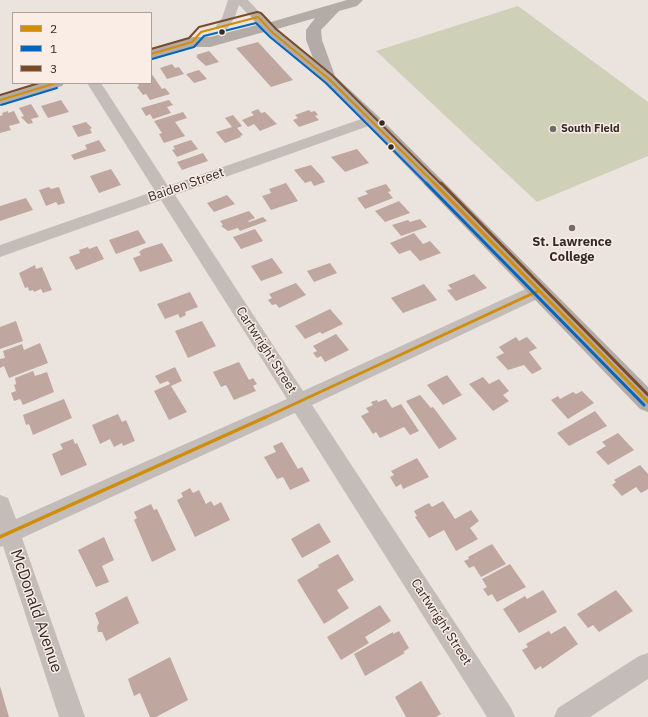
<!DOCTYPE html>
<html>
<head>
<meta charset="utf-8">
<style>
	body { margin:0 }
	#map { position:relative; width:648px; height:717px; overflow:hidden; background:#ebe4de; font-family:"IBM Plex Sans",sans-serif }
	canvas { display:block }
	.legend { position:absolute; left:12px; top:12px; width:140px; height:72px; box-sizing:border-box; background:#f9ede5; border:1px solid #aa9f99; margin:0; padding:5px 7px; list-style:none; font-size:12px; color:#342926 }
	.legend li { display:flex; align-items:center; gap:8px; height:20px }
	.legend b { width:20px; border:1px solid #aa9f99 }
</style>
</head>
<body>
<div id="map">
<canvas width="648" height="717"></canvas>
<ul class="legend">
<li><b style="height:5px;background:#d08d08"></b>2</li>
<li><b style="height:5px;background:#0065bd"></b>1</li>
<li><b style="height:5px;background:#7a4b2a"></b>3</li>
</ul>
</div>
<script>
const context = document.querySelector('canvas').getContext('2d');
context.lineJoin = 'round';
function fillPath(path, color) {
  context.fillStyle = color;
  context.fill(path, 'evenodd');
}
function poly(rows) {
  const path = new Path2D();
  for (const r of rows) {
    path.moveTo(r[0], r[1]);
    for (let i = 2; i < r.length; i += 2) path.lineTo(r[i], r[i + 1]);
  }
  return path;
}
function trace(path, color, width, dash) {
  context.strokeStyle = color;
  context.lineWidth = width;
  context.lineCap = dash ? 'butt' : 'round';
  context.setLineDash(dash || []);
  context.stroke(path);
}
function write(font, color, halo, rows, align = 'center') {
  context.font = font + ' "IBM Plex Sans",sans-serif';
  context.lineWidth = 3;
  context.setLineDash([]);
  context.textBaseline = 'middle';
  context.strokeStyle = halo;
  context.fillStyle = color;
  for (const [text, x, y, turn = 0] of rows) {
    context.save();
    context.translate(x, y);
    context.rotate((+turn || 0) * Math.PI / 180);
    context.textAlign = isNaN(turn) ? turn : align;
    if (halo) context.strokeText(text, 0, 0);
    context.fillText(text, 0, 0);
    context.restore();
  }
}
fillPath(poly([
	[518,6,648,102,648,156,537,202,376,51]
]), '#ced0b8');
fillPath(poly([
	[258,42,293,80,271,87,236,48],
	[209,51,219,62,206,66,196,57,198,56,196,55],
	[172,64,175,68,179,67,184,74,167,79,160,68],
	[199,70,207,79,194,83,186,74],
	[151,73,162,89,165,88,170,94,150,100,146,94,143,95,137,87,139,86,138,83,151,83],
	[61,100,69,112,48,118,41,106],
	[169,100,173,105,167,107,171,113,153,119,150,114,146,116,141,108],
	[31,104,39,117,31,119,33,123,28,124,21,117,24,116,19,108],
	[258,109,261,113,265,112,277,124,260,131,254,124,248,127,242,120,254,115,251,112],
	[309,110,311,112,315,111,318,115,315,116,319,120,299,127,293,120,298,118,295,115],
	[8,111,8,113,14,111,20,123,9,126,11,130,0,133,0,116,3,115,2,113],
	[183,112,187,118,175,122,185,136,164,143,159,134,162,133,154,121],
	[233,115,242,126,237,128,243,135,240,136,241,137,225,143,216,132,232,127,225,118],
	[86,122,92,128,90,129,92,133,78,137,72,126],
	[99,140,106,151,74,160,71,155,87,149,85,145],
	[191,140,198,149,177,157,172,150,175,149,173,146],
	[357,149,369,163,345,172,331,157],
	[203,153,208,161,182,170,177,162],
	[311,165,322,177,325,182,314,186,311,181,305,183,294,170],
	[111,169,121,185,99,193,90,176],
	[286,183,298,201,271,210,262,196,271,193,269,189],
	[386,184,391,191,388,192,393,198,365,209,357,198,368,194,365,191],
	[49,187,51,189,59,187,65,203,58,205,56,202,46,206,39,190],
	[227,195,235,204,214,212,207,203],
	[26,198,33,210,0,221,0,206],
	[399,201,410,213,385,222,375,211],
	[249,211,255,218,248,221,249,222,263,217,267,221,240,231,238,228,228,231,221,226,223,225,220,221],
	[420,219,427,227,401,236,392,225,408,220,410,222],
	[255,229,263,241,241,249,233,237],
	[138,230,146,243,116,254,109,240],
	[414,233,423,244,430,241,441,253,420,261,410,250,399,254,390,243],
	[162,243,173,261,140,272,133,258,141,255,139,252,143,249],
	[97,246,104,259,76,270,69,257,80,253,79,250,88,247,89,249],
	[272,258,283,273,261,281,251,266],
	[330,263,337,273,314,282,307,271],
	[35,265,36,269,42,267,52,290,43,293,41,289,34,292,33,290,29,291,28,287,25,288,19,273],
	[474,274,487,288,456,301,447,290,452,289,448,285],
	[296,283,306,295,279,308,276,304,272,305,268,300,272,298,269,294],
	[424,284,437,300,403,313,391,298],
	[190,292,198,307,185,312,186,315,180,318,178,314,165,319,157,304],
	[330,309,343,324,322,334,320,332,305,339,295,326],
	[16,321,23,341,0,349,0,327],
	[202,321,216,346,188,358,175,331],
	[336,334,349,350,325,362,321,356,317,358,313,353,317,351,313,346],
	[516,337,519,341,527,337,537,348,529,352,542,369,532,374,524,365,508,370,496,357,504,353,499,347],
	[40,343,48,363,9,378,4,366,0,368,0,359,5,358,3,351,22,344,24,350],
	[239,362,249,380,253,378,257,384,253,386,256,391,234,400,226,385,221,387,213,372],
	[175,367,182,381,171,386,187,412,169,420,154,391,170,384,168,381,160,384,155,376],
	[33,371,35,376,47,372,54,392,23,405,20,399,14,401,11,393,16,391,14,385,16,384,15,378],
	[447,375,462,395,443,405,427,385],
	[483,377,489,384,499,379,509,391,503,395,509,401,493,411,469,384],
	[582,391,594,403,568,419,551,400,558,396,560,399,573,392,576,394],
	[420,395,431,408,433,407,457,439,439,449,406,401],
	[64,399,72,418,33,435,29,424,26,425,23,415],
	[386,399,392,408,401,404,419,431,410,435,404,427,380,438,376,432,373,434,361,416,369,412,366,408,373,405,371,402,377,400,378,402],
	[595,411,607,426,569,446,557,433],
	[118,414,122,422,126,420,135,441,123,446,122,443,114,447,110,439,100,444,92,425],
	[618,433,634,450,608,465,596,452,606,446,602,442],
	[73,439,75,444,77,443,87,465,61,476,52,454,63,449,60,444],
	[282,442,298,469,302,467,310,481,290,490,283,477,277,479,264,457,276,452,273,446],
	[417,458,429,477,403,489,401,484,396,487,390,477,394,475,391,471],
	[640,465,648,474,648,489,641,493,636,487,622,496,612,485,616,482,614,480],
	[190,488,193,493,199,490,206,504,211,501,214,506,221,502,230,520,195,537,177,500,183,497,181,493],
	[443,501,455,519,471,510,479,521,470,528,478,539,456,551,444,530,429,538,415,517,417,516,414,511,429,503,432,507],
	[151,504,154,510,157,509,176,550,152,562,134,520,137,518,134,512],
	[319,523,331,542,302,558,291,539],
	[104,537,114,560,102,566,109,582,96,587,78,550],
	[492,544,506,564,481,577,474,566,469,568,464,561,469,559,468,557],
	[338,554,354,580,337,590,349,608,324,624,297,580,319,567,318,565],
	[510,564,526,587,497,602,492,594,488,596,483,589,487,587,482,579],
	[543,590,557,612,519,633,503,609,525,596,527,599],
	[616,590,633,611,599,632,593,625,588,628,577,614],
	[127,596,139,623,106,641,102,632,98,632,97,627,99,623,95,613],
	[380,605,391,621,365,637,369,643,341,660,327,637],
	[565,626,578,644,542,669,541,666,535,670,522,650,528,647,526,644,545,633,549,631,551,634],
	[399,631,409,648,403,652,405,653,365,676,354,654,393,632,393,634],
	[170,657,188,700,156,717,150,717,140,693,134,696,128,679],
	[421,681,441,714,436,717,406,717,395,697],
	[0,686,9,717,0,717]
]), '#bfa69f');
fillPath(poly([
	[228,0,248,0,264,17,258,21,254,20,239,5,234,19,227,29,217,29,216,26,222,18,228,0],
	[87,83,101,83,168,186,367,117,377,117,379,120,377,123,175,195,303,391,532,286,538,284,544,286,547,291,544,296,312,405,511,708,515,717,487,717,295,413,22,538,85,717,59,717,3,546,0,547,0,495,8,498,16,519,287,399,161,200,0,257,0,245,155,191,87,83],
	[648,653,648,679,590,717,554,717,558,708,639,656,648,653]
]), '#c4bcb8');
fillPath(poly([
	[347,0,363,0,357,6,339,11,321,30,322,40,335,76,378,116,648,387,648,412,640,409,366,124,323,82,264,32,210,47,193,47,151,59,151,49,192,37,210,37,257,25,251,17,253,14,263,14,271,22,347,0],
	[315,18,306,30,306,40,313,58,277,29,315,18],
	[39,83,64,83,62,86,0,105,0,95,39,83]
]), '#b3aba7');
trace(poly([
	[151,54,192,42,201,32,258,17,273,33,329,79,435,184],
	[0,100,56,83]
]), '#d08d08', 2);
trace(poly([
	[434,183,648,402],
	[264,418,538,291]
]), '#d08d08', 3);
trace(poly([
	[0,537,266,417]
]), '#d08d08', 3.5);
trace(poly([
	[152,59,194,47,204,36,256,23,270,37,326,83,427,184],
	[1,105,57,88]
]), '#0065bd', 2);
trace(poly([
	[426,183,644,405]
]), '#0065bd', 3);
trace(poly([
	[151,49,189,38,199,27,257,12,261,13,276,29,332,75,441,184],
	[0,95,39,83]
]), '#7a4b2a', 2);
trace(poly([
	[441,183,648,395]
]), '#7a4b2a', 3);
for (const [x, y, r, color] of [
	[222,32,3.5,"#342926"],
	[382,123,3.5,"#342926"],
	[553,129,4,"#746a66"],
	[391,147,3.5,"#342926"],
	[572,228,4,"#746a66"]
]) {
  const dot = new Path2D();
  dot.arc(x, y, r, 0, 2 * Math.PI);
  context.fillStyle = color;
  context.fill(dot);
  trace(dot, '#f9ede5', 1.5);
}
write('bold 11px', '#342926', '#f9ede5', [
	["South Field",561,129]
], 'left');
write('13px', '#342926', '#f9ede5', [
	["Baiden Street",186,185,-19],
	["Cartwright Street",266,350,57],
	["Cartwright Street",441,622,57]
]);
write('bold 13px', '#342926', '#f9ede5', [
	["St. Lawrence",572,242],
	["College",572,257]
]);
write('16px', '#342926', '#f9ede5', [
	["McDonald Avenue",36,611,71]
]);
</script>
</body>
</html>
